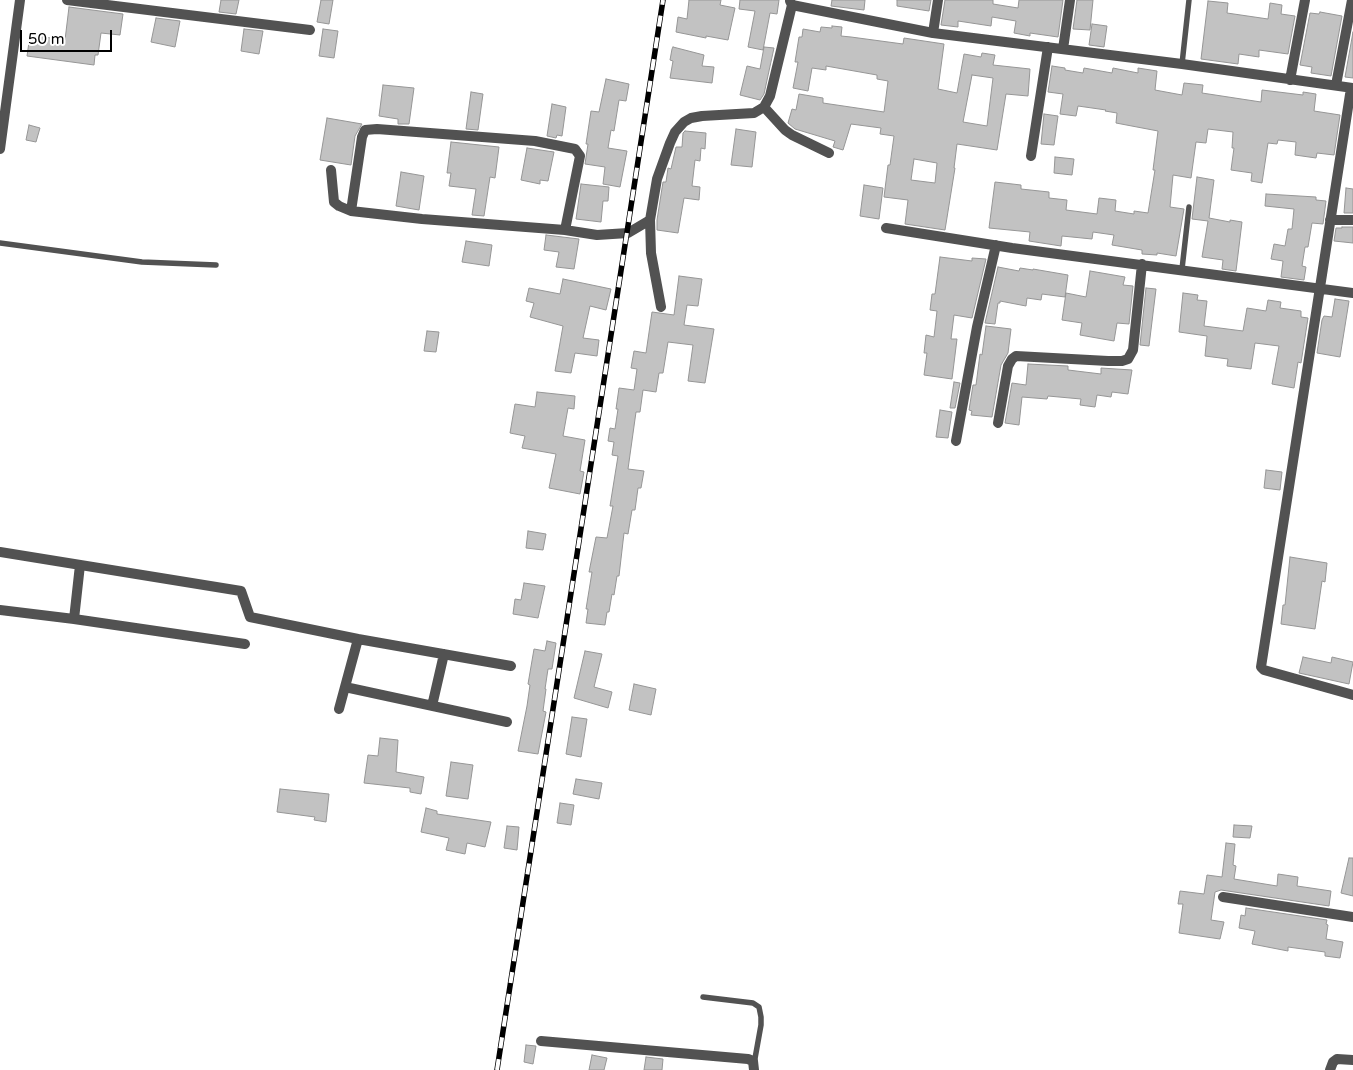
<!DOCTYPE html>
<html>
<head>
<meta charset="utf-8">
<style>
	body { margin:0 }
	#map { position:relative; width:1353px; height:1070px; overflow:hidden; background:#fff; font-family:"Varela Round",sans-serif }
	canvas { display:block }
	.scale { position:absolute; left:20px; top:30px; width:92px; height:22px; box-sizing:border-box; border:2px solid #000; border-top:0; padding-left:6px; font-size:15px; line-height:18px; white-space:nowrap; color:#000; -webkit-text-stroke:4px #fff; paint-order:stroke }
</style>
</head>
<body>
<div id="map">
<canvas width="1353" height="1070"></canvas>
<div class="scale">50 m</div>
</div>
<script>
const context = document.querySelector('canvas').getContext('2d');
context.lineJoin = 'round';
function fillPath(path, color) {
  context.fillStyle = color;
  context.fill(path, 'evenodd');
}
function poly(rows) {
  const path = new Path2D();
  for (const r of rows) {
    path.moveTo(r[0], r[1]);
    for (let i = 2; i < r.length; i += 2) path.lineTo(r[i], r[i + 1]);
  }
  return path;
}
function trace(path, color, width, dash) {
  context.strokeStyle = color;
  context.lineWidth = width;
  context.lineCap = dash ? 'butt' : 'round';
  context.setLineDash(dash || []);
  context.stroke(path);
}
const building = poly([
	[221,0,239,0,236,14,219,12,221,0],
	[321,0,333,0,329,24,317,22,321,0],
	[689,0,721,0,720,5,735,8,728,40,706,36,706,38,676,32,678,17,687,19,689,0],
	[740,0,779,0,777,14,770,13,763,50,748,47,755,11,739,9,740,0],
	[832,0,865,0,864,10,831,6,832,0],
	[897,0,931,0,929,11,897,6,897,0],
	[945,0,993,0,993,4,1018,8,1019,0,1063,0,1058,37,1030,33,1030,36,1014,33,1016,21,992,17,991,26,958,21,958,27,941,25,945,0],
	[1077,0,1093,0,1090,30,1073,29,1077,0],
	[1208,1,1228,3,1227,13,1268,19,1270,3,1282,5,1281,14,1295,16,1288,54,1259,50,1259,57,1239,54,1238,64,1201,59,1208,1],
	[69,7,123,14,120,35,101,33,98,55,95,55,94,65,27,56,30,35,65,40,69,7],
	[1320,12,1342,16,1331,76,1311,73,1312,67,1300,65,1310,13,1319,14,1320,12],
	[156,18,180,21,175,47,151,42,156,18],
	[1092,24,1107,26,1104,47,1089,45,1092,24],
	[832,26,842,27,841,36,851,37,903,44,904,38,944,44,938,89,957,93,964,54,981,57,982,53,995,55,993,65,1030,69,1028,96,1006,94,997,150,957,144,954,168,955,168,945,230,905,224,908,200,884,197,888,165,890,165,894,136,880,134,881,128,851,124,843,150,833,147,835,141,795,129,788,123,792,109,796,110,799,94,823,98,823,103,884,112,888,81,877,79,877,75,826,66,826,70,812,68,808,91,793,88,798,62,795,62,799,37,802,37,803,29,820,32,821,27,832,28,832,26],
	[972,75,993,78,987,126,963,122,972,75],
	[914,159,937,163,935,183,911,180,914,159],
	[244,29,263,31,259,54,241,51,244,29],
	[323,29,338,31,334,58,319,56,323,29],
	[1353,32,1353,78,1345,77,1353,32],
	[673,47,704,55,702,66,714,67,712,83,670,78,673,61,670,60,672,49,673,47],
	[764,47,774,48,764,94,760,100,740,95,747,66,760,69,764,47],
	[1052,66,1065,68,1065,70,1083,73,1084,68,1112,73,1113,68,1138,73,1138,68,1157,71,1155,90,1182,95,1184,83,1203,85,1202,93,1261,102,1262,90,1303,95,1303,92,1316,94,1314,111,1340,115,1334,155,1317,153,1316,158,1295,155,1296,142,1278,140,1277,144,1268,143,1262,183,1251,181,1252,173,1231,170,1234,148,1232,148,1233,132,1208,129,1206,143,1196,142,1191,178,1173,175,1170,207,1184,209,1176,256,1157,253,1157,255,1142,254,1142,250,1112,245,1114,235,1093,232,1092,239,1062,236,1061,246,1029,241,1030,232,989,228,995,182,1021,185,1021,189,1049,192,1049,198,1067,200,1066,210,1097,214,1099,198,1116,200,1115,211,1134,214,1134,211,1148,213,1155,170,1153,170,1158,131,1116,123,1117,113,1105,111,1106,110,1078,106,1076,116,1060,114,1063,94,1048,92,1052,66],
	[606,79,629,84,626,101,619,100,614,131,611,130,608,148,627,151,620,187,603,184,605,167,585,164,588,144,586,144,591,111,599,112,606,79],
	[383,85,414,88,409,124,398,124,398,119,379,116,383,85],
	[471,92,483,94,478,130,466,129,471,92],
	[552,104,566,107,562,136,557,135,556,138,547,136,552,104],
	[1044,114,1058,116,1054,145,1041,144,1044,114],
	[327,118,362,124,355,136,351,165,320,160,327,118],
	[29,125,40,128,36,142,26,140,29,125],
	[736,129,756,132,752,167,731,165,736,129],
	[685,131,706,133,705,149,701,148,700,161,695,160,692,186,700,187,699,200,684,198,678,233,657,230,657,220,663,182,666,182,668,168,671,169,676,147,682,147,683,133,685,131],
	[451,142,499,147,495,178,490,177,484,216,472,215,476,189,449,186,451,173,447,173,451,142],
	[527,148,554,152,548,181,540,180,540,184,521,180,527,148],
	[1055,157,1074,159,1072,175,1054,173,1055,157],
	[401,172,424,176,419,210,396,206,401,172],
	[1197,177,1214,180,1209,218,1230,222,1230,220,1242,222,1236,271,1222,269,1223,260,1202,257,1208,221,1192,219,1197,177],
	[581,184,609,187,608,201,603,201,601,222,576,219,581,184],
	[864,185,883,188,879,219,860,216,864,185],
	[1346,188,1353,189,1353,213,1344,213,1346,188],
	[1266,194,1316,197,1316,200,1326,201,1323,224,1312,223,1308,247,1305,247,1302,266,1306,267,1304,280,1281,277,1283,261,1271,259,1274,244,1285,246,1288,229,1292,229,1294,209,1265,206,1266,194],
	[1342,227,1353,227,1353,243,1334,241,1336,228,1342,228,1342,227],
	[546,235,579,239,574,269,556,267,559,252,544,250,546,235],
	[466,241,492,245,489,266,462,262,466,241],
	[940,257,972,261,972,258,986,259,972,318,954,315,951,339,957,339,952,379,924,375,927,353,924,353,926,335,934,337,937,311,930,310,932,294,935,294,940,257],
	[998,267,1019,271,1020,268,1033,270,1033,269,1068,275,1065,297,1042,294,1041,300,1027,298,1026,306,1000,301,1000,303,998,303,995,324,985,323,998,267],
	[1090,271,1125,277,1123,285,1133,286,1129,324,1117,323,1114,341,1080,335,1082,323,1062,320,1066,293,1086,297,1090,271],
	[679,276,702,279,698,306,687,305,684,325,714,329,705,383,688,381,693,345,668,342,663,373,659,373,656,392,643,390,640,412,636,412,628,469,644,471,641,488,638,488,635,510,632,510,628,534,624,533,619,576,617,576,614,595,612,594,609,612,607,612,605,625,586,623,588,609,586,609,592,572,589,572,596,537,607,538,613,506,610,506,618,456,612,455,614,442,608,441,610,428,615,429,618,409,616,409,619,388,634,390,637,369,631,368,634,351,646,353,652,312,674,315,679,276],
	[563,279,611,289,606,310,590,306,583,338,599,340,597,356,575,353,571,373,555,371,563,326,530,317,534,303,526,301,529,288,560,294,563,279],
	[1146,288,1156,289,1149,346,1140,345,1146,288],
	[1183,293,1198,295,1197,300,1207,301,1204,326,1243,331,1247,308,1266,311,1268,300,1281,302,1280,308,1301,311,1301,317,1308,318,1301,363,1298,362,1294,388,1272,384,1279,346,1255,343,1251,369,1227,366,1228,359,1205,356,1207,336,1179,332,1183,293],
	[1335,299,1349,301,1340,357,1317,353,1322,320,1324,316,1332,317,1335,299],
	[986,326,1011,329,1008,353,1001,365,992,417,971,415,972,411,969,410,973,385,976,385,980,354,982,355,986,326],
	[427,331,439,332,436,352,424,351,427,331],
	[1028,364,1068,366,1068,370,1101,374,1101,368,1132,370,1128,394,1112,392,1111,397,1097,395,1095,407,1080,405,1081,399,1048,396,1047,399,1022,397,1019,425,1005,423,1012,383,1026,385,1028,364],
	[954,382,960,383,955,408,950,408,954,382],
	[537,392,575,396,574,409,568,408,563,436,585,440,580,471,584,472,580,494,549,488,556,454,522,448,525,436,510,433,515,404,535,407,537,392],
	[940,410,952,412,948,438,936,437,940,410],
	[1266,470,1282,472,1280,490,1264,488,1266,470],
	[528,531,546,534,543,550,526,548,528,531],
	[1290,557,1327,563,1325,582,1322,581,1315,629,1281,624,1283,605,1285,605,1290,557],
	[524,583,545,586,538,618,513,614,515,599,521,600,524,583],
	[547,641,556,643,552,669,548,669,545,689,546,689,543,711,546,712,538,754,518,751,527,706,530,685,528,684,534,649,545,651,547,641],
	[585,651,602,654,594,687,612,692,608,708,574,698,585,651],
	[1303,657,1331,663,1332,657,1353,662,1349,684,1299,673,1303,657],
	[634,684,656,689,651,715,629,710,634,684],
	[572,717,587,719,581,757,566,754,572,717],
	[380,738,398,740,396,772,424,777,421,794,410,792,410,788,364,783,368,755,378,756,380,738],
	[451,762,473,765,468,799,446,796,451,762],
	[576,779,602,783,599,799,573,794,576,779],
	[280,789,329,794,326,822,314,820,315,817,277,812,280,789],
	[560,803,574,805,571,825,557,823,560,803],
	[426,808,437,811,437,814,491,822,485,847,467,843,465,854,446,850,449,838,421,832,426,808],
	[1234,825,1252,826,1250,838,1233,837,1234,825],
	[507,826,519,827,517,850,504,848,507,826],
	[1226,843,1235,844,1233,865,1236,866,1234,879,1277,886,1278,874,1298,877,1297,886,1331,891,1329,906,1221,890,1215,892,1211,920,1224,922,1220,939,1179,933,1183,904,1178,904,1180,891,1204,894,1207,875,1222,877,1226,843],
	[1349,858,1353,858,1353,896,1341,893,1349,858],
	[1246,908,1327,920,1326,924,1328,925,1326,939,1343,942,1340,958,1325,956,1325,952,1288,947,1288,951,1252,944,1255,931,1239,928,1241,915,1245,916,1246,908],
	[526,1045,536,1046,533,1064,524,1062,526,1045],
	[592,1055,607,1058,604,1070,589,1070,592,1055],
	[646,1057,663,1059,662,1070,644,1070,646,1057]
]);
fillPath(building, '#c2c2c2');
trace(building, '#969696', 1);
trace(poly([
	[1182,64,1189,0],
	[0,243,142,262,216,265],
	[1182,269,1189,207],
	[703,997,753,1003,759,1007,761,1017,761,1025,754,1064]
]), '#525252', 5.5);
trace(poly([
	[67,0,310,30],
	[792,5,933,33,1182,64,1353,88],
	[933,33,938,0],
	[1063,49,1070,0],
	[1290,80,1305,0],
	[1336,85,1352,0],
	[1351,88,1261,667,1264,670,1353,695],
	[764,107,785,130,792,135,829,153],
	[0,149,20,0],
	[1031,156,1048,47],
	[331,170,334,202,339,206,351,211,422,219,565,230,597,235,628,233,650,220],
	[351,211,362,137,365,130,377,129,535,141,575,149,580,156,565,230],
	[1330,220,1353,220],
	[886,228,1012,248,1353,293],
	[661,307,651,253,650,220,657,179,670,143,675,132,684,122,691,118,702,116,754,113,764,107,770,96,792,5,790,1],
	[998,423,1008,366,1012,359,1016,356,1108,361,1122,361,1128,359,1133,350,1142,264],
	[956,441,977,327,996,245],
	[0,552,241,591,250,617,358,639,339,709],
	[0,610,74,619,245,644],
	[74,619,80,565],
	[358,639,511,666],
	[345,687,507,722],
	[432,706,444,654],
	[1223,897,1353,917],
	[541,1041,748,1059,753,1061,754,1070],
	[1330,1070,1333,1062,1337,1059,1353,1060]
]), '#525252', 10);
const rail = poly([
	[497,1070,663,0]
]);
trace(rail, '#000', 5.5);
trace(rail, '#fff', 4, [11]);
</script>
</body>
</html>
